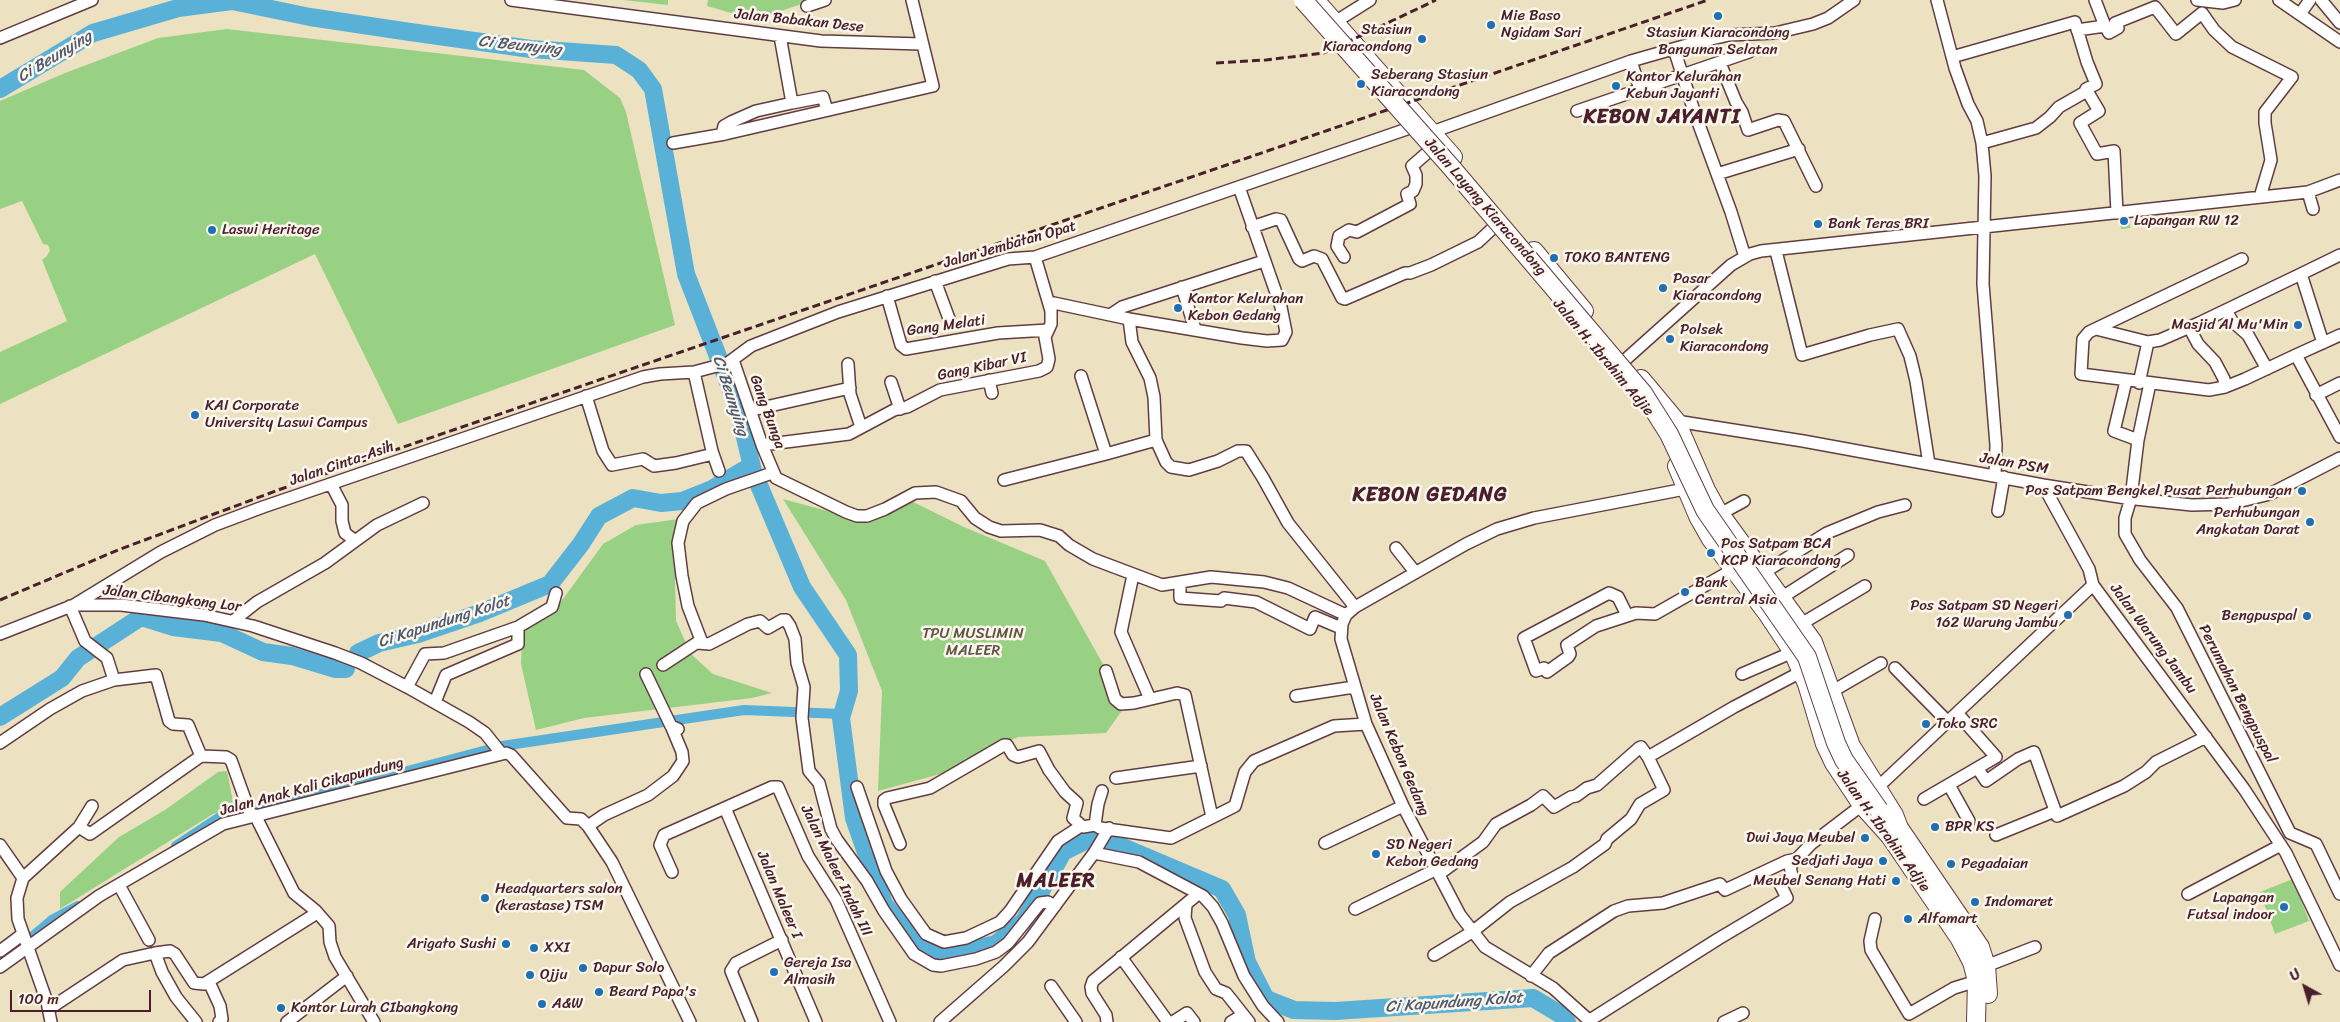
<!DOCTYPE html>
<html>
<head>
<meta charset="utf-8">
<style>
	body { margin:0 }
	#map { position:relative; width:2340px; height:1022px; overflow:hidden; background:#ece2c1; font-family:Sriracha,sans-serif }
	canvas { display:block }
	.north { position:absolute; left:2280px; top:962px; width:50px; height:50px; -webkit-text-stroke:4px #fbf7ec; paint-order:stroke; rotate:321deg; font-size:14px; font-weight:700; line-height:20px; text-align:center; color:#4a1f2b }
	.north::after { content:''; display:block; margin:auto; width:18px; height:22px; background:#4a1f2b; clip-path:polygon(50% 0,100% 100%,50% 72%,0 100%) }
	.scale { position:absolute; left:10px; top:990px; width:141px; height:22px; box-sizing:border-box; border:2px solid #4a1f2b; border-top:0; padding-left:6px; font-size:15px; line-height:18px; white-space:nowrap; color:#4a1f2b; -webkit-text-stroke:4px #fbf7ec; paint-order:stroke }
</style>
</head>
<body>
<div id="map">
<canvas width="2340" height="1022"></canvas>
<div class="north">U</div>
<div class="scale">100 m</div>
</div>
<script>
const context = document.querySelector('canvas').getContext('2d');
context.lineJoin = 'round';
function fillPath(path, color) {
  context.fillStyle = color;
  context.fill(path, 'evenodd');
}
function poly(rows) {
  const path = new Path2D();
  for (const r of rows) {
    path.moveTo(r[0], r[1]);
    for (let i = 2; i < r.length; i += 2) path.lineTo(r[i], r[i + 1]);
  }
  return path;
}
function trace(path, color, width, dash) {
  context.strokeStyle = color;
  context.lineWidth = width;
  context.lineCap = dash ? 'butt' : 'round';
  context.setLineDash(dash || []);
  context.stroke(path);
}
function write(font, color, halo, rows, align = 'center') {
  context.font = font + ' Sriracha,sans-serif';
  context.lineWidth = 5;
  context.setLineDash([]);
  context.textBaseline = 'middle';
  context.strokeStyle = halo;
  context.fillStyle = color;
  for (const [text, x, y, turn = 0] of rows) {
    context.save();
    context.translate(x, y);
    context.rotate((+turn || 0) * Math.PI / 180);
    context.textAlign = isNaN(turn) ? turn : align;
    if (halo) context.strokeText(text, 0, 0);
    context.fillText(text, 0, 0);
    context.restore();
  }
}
fillPath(poly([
	[623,0,668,0,668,5],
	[708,0,806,0,807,2,755,20,707,6],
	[227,29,584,70,620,98,626,112,675,325,398,424,315,254,0,404,0,352,67,321,42,260,47,256,50,250,48,245,43,244,22,201,0,209,0,101,65,73,158,38],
	[2128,213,2130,228,2121,229,2119,215],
	[783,499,850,517,909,500,964,527,1045,561,1126,705,1106,733,1018,737,944,773,878,791,882,691,846,600],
	[679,519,682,536,675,580,676,621,691,654,713,674,772,693,752,698,584,718,536,730,521,664,522,633,560,603,603,544,636,525],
	[227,771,234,807,213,814,60,909,60,892,119,837,165,810,218,772],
	[2293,879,2309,921,2275,934,2260,892]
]), '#99d184');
trace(poly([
	[176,846,220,817,324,793,502,746,744,710,842,714],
	[21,946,52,920,78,906]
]), '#5ab1d7', 10);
trace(poly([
	[0,89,93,33,178,8,232,1,310,17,410,32,531,49,616,55,639,70,653,89,686,274,738,408,753,471,802,587,848,655,849,691,841,718,854,818,884,904,916,943,941,956,996,944,1024,921,1063,852,1089,839,1118,845,1222,889,1237,915,1247,962,1266,999,1294,1010,1335,1011,1533,998,1563,1016,1567,1022],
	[358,653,379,643,418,634,480,613,550,584,581,544,599,516,633,498,661,503,682,501,712,489,744,470,753,471],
	[0,717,62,678,78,658,141,617,173,627,222,633,263,652,292,656,335,669,346,669]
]), '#5ab1d7', 18);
const street = poly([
	[511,0,821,41,921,44],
	[1937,0,1955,68,1968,104,1977,121,1982,143,1985,176,1983,284,1996,445,1995,476],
	[2197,0,2223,3,2235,0],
	[2279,0,2340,42],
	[2321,0,2340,23],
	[807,6,825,0],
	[2300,14,2310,0],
	[1335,22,1370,0],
	[2105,26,2109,33,2118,28,2115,23,2155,7,2176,34,2202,13,2214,30,2232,47,2292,77,2265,112,2265,123,2271,160,2260,197],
	[2077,30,2105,26,2095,0],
	[780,36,792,103,823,97,827,110],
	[0,38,92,0],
	[1674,49,1694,111,1731,212,1745,257],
	[1952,57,2075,22,2087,62,2096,84,2086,89,2099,111,2080,123,2097,154,2114,151,2117,213],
	[1631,61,1640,89],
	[1720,63,1736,102,1742,112,1748,130,1778,120,1784,121,1816,186],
	[1577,111,1749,52],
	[1432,132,1631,61,1694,43,1729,35,1775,33,1813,24,1828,18,1854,0],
	[725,134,723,130,724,126,731,122,756,111,792,103],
	[673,143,725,134,933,86,912,0],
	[1982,143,2036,128,2050,117,2059,107,2087,91],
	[1717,174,1799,149],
	[2308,192,2313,209],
	[1252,227,1276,219,1281,220,1299,259,1302,261,1314,256,1322,259,1342,298,1345,299,1405,273,1410,273,1431,265,1478,242,1493,228],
	[1776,251,1802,355,1870,335,1898,329,1910,356,1916,381,1929,464],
	[1344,257,1337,246,1339,236,1349,230,1357,232,1410,204,1407,194,1413,191,1416,184,1416,175,1412,166,1428,152],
	[2242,259,2089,332,2083,339,2081,374,2209,390,2225,387,2245,379,2296,355],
	[935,281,951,324],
	[1182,287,1195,329],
	[887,296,901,345,906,349,998,333,1048,330],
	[1049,302,1129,319,1242,338,1267,341,1282,340,1286,332,1281,307,1239,187],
	[2226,310,2232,321,2248,335,2267,369],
	[1110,315,1122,307,1264,261],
	[1129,319,1132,342,1150,378,1154,397,1156,440,1166,462,1171,467,1189,470,1218,461,1238,451,1246,451,1263,478,1288,523,1355,607],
	[2189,327,2198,344,2215,362,2224,379,2225,387],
	[2096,329,2148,342,2160,340,2199,323,2301,274],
	[2340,335,2296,355,2340,437],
	[2323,343,2301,274,2340,255],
	[733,360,762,445,776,478,846,512,857,516,867,516,885,509,915,493,936,492,961,501,975,518,989,527,1001,531,1040,530,1059,536,1069,545,1093,559,1162,585,1211,577,1264,582,1288,588,1346,615],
	[1625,360,1731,265,1750,254,1761,251,2308,192,2340,180],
	[848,364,850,394,861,427],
	[694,372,712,451,719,471],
	[1081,376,1106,454,1156,440],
	[989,380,992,393],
	[2126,381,2114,431,2138,440],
	[891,382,900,409],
	[2139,383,2148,342],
	[2150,383,2138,440,2131,498,2125,518,2125,534,2140,560,2177,608,2290,833,2316,844,2340,894],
	[2316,395,2340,383],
	[586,396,603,451,612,465,643,459,654,466,676,463,713,454],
	[752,410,850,388],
	[1676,421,1803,441,2043,485,2126,498,2192,505,2229,504,2270,494,2340,458],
	[762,445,849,434,894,410,907,407,940,390,1039,371,1047,367,1049,359,1045,337,1051,324,1051,311,1035,257],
	[1004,480,1106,454],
	[331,484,342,505,342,521,345,533,354,540],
	[2043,485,2089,569,2093,585],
	[1998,511,2004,477],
	[1720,514,1744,501],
	[1396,548,1415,572],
	[1763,573,1827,533,1878,512,1905,505],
	[1133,575,1121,632,1150,699],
	[1180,582,1180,598,1221,601,1224,598,1256,602,1310,629,1315,617,1341,628],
	[2093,585,2244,789,2286,853,2340,965],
	[1781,598,1848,555],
	[76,605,121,605,204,615,253,626,335,653,361,663,407,687,469,722,485,733,501,753],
	[70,606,85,641,107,658,114,680],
	[1627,615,1618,597,1609,593,1524,638,1536,671,1544,668,1547,672,1568,657,1570,654,1567,645,1596,626,1636,613,1655,614,1734,569],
	[233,621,257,602,325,563,377,525,423,503],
	[1801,624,1865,586],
	[0,634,74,605,161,552,215,525,263,507,643,377,660,374,694,372,728,363,751,346,838,312,1008,259,1035,257,1407,129],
	[698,643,709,644,748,624,760,621,768,628,782,620,786,620,790,626,795,639,797,663,804,687,802,718,809,771,819,783,831,829,837,840,867,881,884,911,914,954,933,965,941,966,976,959,996,952,1008,943,1040,903,1048,902,1055,906],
	[663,665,701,640,688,606,682,576,678,543,683,521,697,503,726,489,772,473],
	[1895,668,1948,722],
	[1106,671,1115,699,1121,704,1134,703,1177,693,1185,695,1212,817],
	[646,674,671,726,678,729],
	[1742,674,1793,652],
	[407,687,425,654,444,653,518,627,552,607,556,593],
	[1831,692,1881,663],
	[1296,696,1354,687],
	[435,702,446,675,518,644,518,627],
	[0,743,50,709,82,691,114,680,156,675,169,721,173,724,188,725,201,756],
	[1978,769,1986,781,2018,759,2034,752,2057,816,2124,786,2146,772,2156,762,2206,737],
	[1116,778,1201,766],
	[1949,785,1969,821],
	[857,787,886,871,901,899,926,934,944,942,966,938,1000,922,1010,911,1058,841,1081,826],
	[1877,788,2093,585],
	[1924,799,1996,757,1957,713],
	[725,808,816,1022],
	[255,815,294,893,316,911,329,926,330,942,335,957,374,1022],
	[1095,825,1100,828,1171,838,1235,806,1245,772,1254,761,1334,726,1366,724],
	[1095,825,1098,804,1102,791],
	[588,826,604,815,648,795,673,776,683,761,682,752,672,728],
	[79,827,92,806],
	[1996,835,2055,811],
	[1325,843,1403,806],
	[900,844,884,805,884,800,887,798,930,788,1004,745,1007,745,1013,755,1018,757,1039,751,1049,770,1065,792,1077,803,1073,818,1083,827,1095,825],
	[0,845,23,878,17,898,18,919,47,1002,51,1022],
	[1094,853,1139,862,1203,896,1213,907,1222,923,1244,976,1263,1006,1278,1022],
	[672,872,660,845,664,835,772,787,778,787,808,856,836,900,890,1022],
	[1439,874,1483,842,1496,824,1531,805,1543,796,1554,807,1571,797,1576,796,1587,788,1597,785,1639,748,1641,747,1648,757,1734,707,1801,672],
	[23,878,79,827,90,834,201,756,226,757,231,760,251,816],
	[119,885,149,940],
	[2188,894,2281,845],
	[1186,905,1185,918,1205,972,1216,989,1226,993,1249,1022],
	[1355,909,1437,869],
	[1875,919,1870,941,1871,950,1909,1014,1954,988,1977,981],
	[0,951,23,934],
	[155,953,162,972,176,997,196,1022],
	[1434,955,1472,932,1510,902,1573,867,1605,844,1607,839,1631,819,1640,804,1664,790,1648,757],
	[1121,957,1168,1022],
	[1986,966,2035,947],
	[0,967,99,896,223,824,506,753,511,755,567,818,581,819,588,826,612,862,690,1022],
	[1531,976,1549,953,1614,911,1628,906,1663,903,1720,884,1725,890,1787,861,1797,859],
	[209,982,220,1006,222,1019,219,1022],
	[1051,986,1076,1022],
	[49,1009,123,960,155,953,170,951,175,954,194,983,204,984,317,913],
	[1590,1020,1718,939,1787,898,1780,884,1792,876,1790,866,1811,844,1862,805],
	[287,1022,347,976],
	[752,1022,731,971,736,963,782,940],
	[940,1022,1004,966,1028,942,1094,853,1109,828],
	[1107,1022,1106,1015,1092,993,1091,987,1093,981,1198,894],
	[1173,1022,1187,1013,1194,1022],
	[1231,1022,1243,1015],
	[1591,1022,1553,988,1485,947,1460,915,1403,806,1366,724,1341,639,1342,624,1346,615,1355,607,1466,544,1497,529,1534,518,1685,489],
	[1724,1022,1743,1013]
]);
const primary = poly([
	[1315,0,1453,157],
	[1534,251,1584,311],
	[1641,379,1676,421,1706,490,1717,510,1813,642,1851,746,1894,815,1899,828,1980,947,1986,966,1988,994],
	[1677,466,1698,516,1711,539,1767,613,1793,652,1807,684,1825,744,1834,763,1862,805,1890,836,1960,939,1972,962,1977,981,1976,1022]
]);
trace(street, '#623c42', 14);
trace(primary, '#623c42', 20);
trace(street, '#fff', 11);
trace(primary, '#fff', 18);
trace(poly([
	[1216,63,1266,60,1324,53,1436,0],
	[0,600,118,550,281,489,1708,0]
]), '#4a1f2b', 3, [8, 4]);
const primaryBridge = poly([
	[1303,0,1451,167,1643,393,1669,434,1705,510,1807,657,1836,743,1844,760,1879,810]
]);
trace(primaryBridge, '#623c42', 20, []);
trace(primaryBridge, '#fff', 18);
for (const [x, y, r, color] of [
	[1718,16,5,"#1f6fb2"],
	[1491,25,5,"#1f6fb2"],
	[1422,39,5,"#1f6fb2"],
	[1361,84,5,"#1f6fb2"],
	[1616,86,5,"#1f6fb2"],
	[2124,221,5,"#1f6fb2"],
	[1818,224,5,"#1f6fb2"],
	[212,230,5,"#1f6fb2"],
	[1554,258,5,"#1f6fb2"],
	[1663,288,5,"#1f6fb2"],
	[1178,308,5,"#1f6fb2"],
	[2298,325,5,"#1f6fb2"],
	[1670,339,5,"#1f6fb2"],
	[195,415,5,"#1f6fb2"],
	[2302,491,5,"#1f6fb2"],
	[2310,522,5,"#1f6fb2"],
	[1711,553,5,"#1f6fb2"],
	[1685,592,5,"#1f6fb2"],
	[2068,615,5,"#1f6fb2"],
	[2307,616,5,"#1f6fb2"],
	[1926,724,5,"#1f6fb2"],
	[1935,827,5,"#1f6fb2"],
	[1865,838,5,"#1f6fb2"],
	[1376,854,5,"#1f6fb2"],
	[1883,861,5,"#1f6fb2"],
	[1951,864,5,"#1f6fb2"],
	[1896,881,5,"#1f6fb2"],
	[485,898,5,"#1f6fb2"],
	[1975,902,5,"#1f6fb2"],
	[2284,907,5,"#1f6fb2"],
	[1908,919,5,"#1f6fb2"],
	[506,944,5,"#1f6fb2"],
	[534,948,5,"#1f6fb2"],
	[583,968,5,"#1f6fb2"],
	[774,972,5,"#1f6fb2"],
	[530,975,5,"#1f6fb2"],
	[599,992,5,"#1f6fb2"],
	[542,1004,5,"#1f6fb2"],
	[281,1008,5,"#1f6fb2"]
]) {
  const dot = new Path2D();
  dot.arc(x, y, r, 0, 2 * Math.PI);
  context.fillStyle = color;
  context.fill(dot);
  trace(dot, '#fbf7ec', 2);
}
write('15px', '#4a1f2b', '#fbf7ec', [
	["Mie Baso",1501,16],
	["Ngidam Sari",1501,33],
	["Stasiun",1412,30,"right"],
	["Kiaracondong",1412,47,"right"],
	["Stasiun Kiaracondong",1718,33,"center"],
	["Bangunan Selatan",1718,50,"center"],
	["Seberang Stasiun",1371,75],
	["Kiaracondong",1371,92],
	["Kantor Kelurahan",1626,77],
	["Kebun Jayanti",1626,94],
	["Lapangan RW 12",2134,221],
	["Bank Teras BRI",1828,224],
	["Laswi Heritage",222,230],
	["TOKO BANTENG",1564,258],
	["Pasar",1673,279],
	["Kiaracondong",1673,296],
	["Kantor Kelurahan",1188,299],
	["Kebon Gedang",1188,316],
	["Masjid Al Mu'Min",2288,325,"right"],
	["Polsek",1680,330],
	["Kiaracondong",1680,347],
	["KAI Corporate",205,406],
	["University Laswi Campus",205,423],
	["Pos Satpam Bengkel Pusat Perhubungan",2292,491,"right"],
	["Perhubungan",2300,513,"right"],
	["Angkatan Darat",2300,530,"right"],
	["Pos Satpam BCA",1721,544],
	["KCP Kiaracondong",1721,561],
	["Bank",1695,583],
	["Central Asia",1695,600],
	["Pos Satpam SD Negeri",2058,606,"right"],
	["162 Warung Jambu",2058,623,"right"],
	["Bengpuspal",2297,616,"right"],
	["Toko SRC",1936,724],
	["BPR KS",1945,827],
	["Dwi Jaya Meubel",1855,838,"right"],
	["SD Negeri",1386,845],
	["Kebon Gedang",1386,862],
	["Sedjati Jaya",1873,861,"right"],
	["Pegadaian",1961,864],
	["Meubel Senang Hati",1886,881,"right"],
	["Headquarters salon",495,889],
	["(kerastase) TSM",495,906],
	["Lapangan",2274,898,"right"],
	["Futsal indoor",2274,915,"right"],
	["Indomaret",1985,902],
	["Alfamart",1918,919],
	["Arigato Sushi",496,944,"right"],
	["XXI",544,948],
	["Gereja Isa",784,963],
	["Almasih",784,980],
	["Dapur Solo",593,968],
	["Ojju",540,975],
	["Beard Papa's",609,992],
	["A&W",552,1004],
	["Kantor Lurah CIbangkong",291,1008]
], 'left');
write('15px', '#4a1f2b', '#fbf7ec', [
	["Jalan Babakan Dese",799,21,6],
	["Jalan Layang Kiaracondong",1485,207,49],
	["Jalan Jembatan Opat",1010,245,-16],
	["Gang Melati",946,326,-8],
	["Jalan H. Ibrahim Adjie",1603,358,50],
	["Gang Kibar VI",982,367,-12],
	["Gang Bunga",767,412,70],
	["Jalan Cinta-Asih",342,464,-19],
	["Jalan PSM",2014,464,10],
	["Jalan Cibangkong Lor",172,599,7],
	["Jalan Warung Jambu",2153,639,53],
	["Perumahan Bengpuspal",2237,694,63],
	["Jalan Kebon Gedang",1399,755,67],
	["Jalan Anak Kali Cikapundung",312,787,-15],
	["Jalan H. Ibrahim Adjie",1883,831,54],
	["Jalan Maleer Indah III",836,871,64],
	["Jalan Maleer I",779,895,67]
]);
write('15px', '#625446', '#fbf7ec', [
	["TPU MUSLIMIN",973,634],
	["MALEER",973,651]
]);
write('italic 16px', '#505970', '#fbf7ec', [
	["Ci Beunying",520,46,6],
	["Ci Beunying",55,57,-31],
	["Ci Beunying",730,396,72],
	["Ci Kapundung Kolot",444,622,-18],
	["Ci Kapundung Kolot",1454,1003,-4]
]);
context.letterSpacing = '1px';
write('bold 20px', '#4a1f2b', '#fbf7ec', [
	["KEBON JAYANTI",1662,118],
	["KEBON GEDANG",1430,496],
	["MALEER",1056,882]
]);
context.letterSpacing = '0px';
</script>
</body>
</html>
